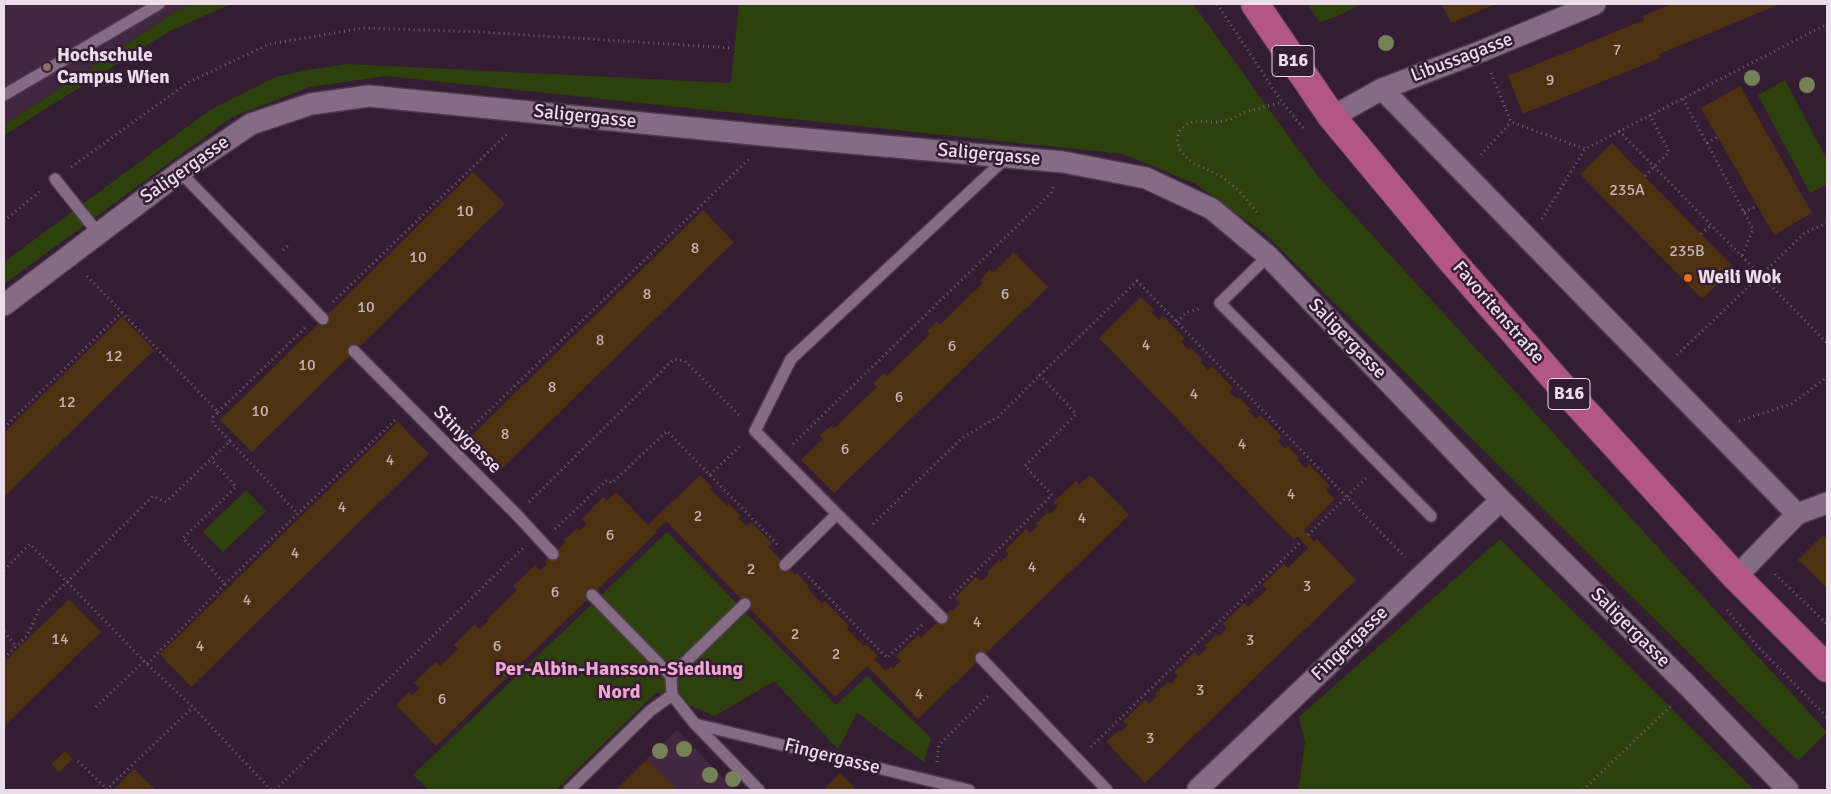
<!DOCTYPE html>
<html>
<head>
<meta charset="utf-8">
<style>
	body { margin:0 }
	#map { position:relative; width:1831px; height:794px; overflow:hidden; background:#341d33; font-family:Signika,sans-serif }
	canvas { display:block }
	.frame { position:absolute; inset:0; border:5px solid #ecddeb; pointer-events:none }
</style>
</head>
<body>
<div id="map">
<canvas width="1831" height="794"></canvas>
<div class="frame"></div>
</div>
<script>
const context = document.querySelector('canvas').getContext('2d');
context.lineJoin = 'round';
function fillPath(path, color) {
  context.fillStyle = color;
  context.fill(path, 'evenodd');
}
function poly(rows) {
  const path = new Path2D();
  for (const r of rows) {
    path.moveTo(r[0], r[1]);
    for (let i = 2; i < r.length; i += 2) path.lineTo(r[i], r[i + 1]);
  }
  return path;
}
function trace(path, color, width, dash) {
  context.strokeStyle = color;
  context.lineWidth = width;
  context.lineCap = dash ? 'butt' : 'round';
  context.setLineDash(dash || []);
  context.stroke(path);
}
function write(font, color, halo, rows, align = 'center') {
  context.font = font + ' Signika,sans-serif';
  context.lineWidth = 5;
  context.setLineDash([]);
  context.textBaseline = 'middle';
  context.strokeStyle = halo;
  context.fillStyle = color;
  for (const [text, x, y, turn = 0] of rows) {
    context.save();
    context.translate(x, y);
    context.rotate((+turn || 0) * Math.PI / 180);
    context.textAlign = isNaN(turn) ? turn : align;
    if (halo) context.strokeText(text, 0, 0);
    context.fillText(text, 0, 0);
    context.restore();
  }
}
fillPath(poly([
	[4,4,193,4,178,10,4,125],
	[677,730,735,790,616,790]
]), '#412740');
fillPath(poly([
	[193,4,231,4,168,32,4,135,4,125,178,10],
	[739,4,1193,4,1316,174,1827,732,1798,761,1265,234,1196,184,1123,154,386,76,310,87,232,117,4,284,4,262,210,110,276,77,308,70,348,64,731,83],
	[1307,4,1361,4,1337,16,1320,22],
	[1785,80,1827,160,1827,184,1810,193,1758,95],
	[246,490,266,511,223,552,203,532],
	[667,532,836,705,867,676,931,738,924,762,857,713,838,749,774,681,715,716,657,692,556,790,429,790,413,775],
	[1500,539,1754,790,1297,790,1299,787,1305,742,1299,717]
]), '#2d410c');
fillPath(poly([
	[1442,4,1496,4,1451,23],
	[1672,4,1780,4,1659,54,1660,58,1523,114,1508,76,1644,20,1643,16],
	[1740,86,1812,213,1774,235,1701,108],
	[1612,143,1734,268,1702,299,1580,174],
	[473,172,505,204,252,452,220,420],
	[703,210,734,242,496,474,465,442],
	[1014,252,1048,287,834,493,801,460,823,439,820,435,831,426,834,428,877,387,873,383,884,373,887,376,930,334,927,331,937,321,940,325,983,283,980,280,990,269,993,273],
	[1141,297,1154,310,1151,312,1159,320,1163,316,1184,338,1181,342,1189,350,1191,348,1202,359,1200,362,1208,370,1212,366,1233,388,1229,391,1237,399,1239,397,1251,409,1248,411,1256,419,1260,415,1282,437,1278,441,1285,449,1288,446,1299,458,1297,460,1305,468,1309,464,1330,486,1326,490,1335,499,1304,530,1314,542,1317,539,1356,580,1145,783,1106,742,1119,730,1120,732,1124,729,1128,725,1123,721,1145,700,1149,704,1157,696,1155,694,1168,682,1170,684,1174,680,1178,677,1174,672,1195,652,1199,656,1207,648,1204,646,1217,634,1219,636,1227,628,1223,624,1244,603,1248,607,1258,598,1267,589,1262,585,1284,564,1288,568,1308,548,1298,536,1294,540,1099,338],
	[122,317,154,350,4,497,4,433],
	[398,422,429,454,191,687,160,654],
	[700,475,712,487,710,489,727,506,729,504,741,516,738,518,746,526,751,522,772,543,768,547,795,575,797,573,809,586,807,588,822,604,825,601,849,626,847,629,864,646,866,644,878,656,874,659,886,671,891,666,893,668,901,661,896,656,918,635,921,638,951,609,953,611,960,603,955,598,976,577,981,581,989,574,987,572,999,560,1001,562,1009,554,1005,550,1026,529,1030,533,1038,526,1036,523,1048,512,1050,514,1058,506,1054,502,1076,481,1079,485,1090,475,1129,515,918,719,867,666,835,697,666,521,655,531,657,532,436,746,396,705,409,692,412,696,420,688,414,683,436,662,440,666,458,649,454,645,475,624,480,629,488,621,487,619,517,590,513,586,535,565,540,571,547,564,545,562,566,542,564,540,577,528,579,531,587,524,582,519,603,497,607,501,616,492,648,525],
	[1823,535,1827,539,1827,588,1798,560],
	[69,599,101,632,4,726,4,662],
	[65,751,73,759,59,772,52,764],
	[647,759,677,790,616,790],
	[134,769,156,790,113,790],
	[840,773,857,790,823,790]
]), '#4d3110');
const service = poly([
	[4,95,159,4],
	[180,172,323,319],
	[55,179,98,233],
	[1268,256,1220,303,1431,516],
	[354,351,517,515,553,554],
	[837,514,755,431,791,359,1007,157],
	[785,565,837,514,942,618],
	[592,595,671,676,672,695,695,724,759,790],
	[981,658,1107,790],
	[671,676,745,604],
	[695,724,969,790],
	[569,790,650,711,672,695]
]);
const minor = poly([
	[1382,89,1797,514],
	[1332,117,1382,89,1482,51,1595,4],
	[4,305,180,172,251,124,311,104,369,96,773,136,1063,162,1146,178,1212,209,1268,256,1501,500,1689,687,1788,790],
	[1736,577,1797,514,1827,503],
	[1198,789,1501,500]
]);
const primary = poly([
	[1255,4,1332,117,1451,260,1564,389,1736,577,1827,668]
]);
trace(service, '#4d3a4c', 14);
trace(minor, '#4d3a4c', 24);
trace(primary, '#4d3a4c', 30);
trace(poly([
	[1217,4,1282,102,1305,130],
	[1491,73,1511,122,1585,149],
	[1683,99,1753,229,1742,256],
	[1619,131,1827,343],
	[1707,143,1718,137],
	[1481,155,1511,122],
	[71,167,189,82,269,44,364,28,480,32,733,48],
	[1645,176,1669,152,1650,115],
	[1257,212,1238,190,1221,176,1193,163,1185,156,1179,148,1177,139,1180,130,1187,124,1198,121,1218,122,1231,119,1246,112,1282,102],
	[1744,212,1757,206],
	[1542,219,1585,149,1827,24],
	[4,221,40,191],
	[1701,234,1711,225],
	[283,250,290,244],
	[333,302,507,134],
	[1177,322,1187,312,1202,308],
	[1677,355,1806,232,1827,223],
	[218,412,305,328],
	[1739,421,1791,404,1827,377],
	[4,428,122,312],
	[464,435,750,158],
	[230,441,298,514],
	[793,444,1051,193,1054,185],
	[710,475,742,444],
	[529,502,674,359,685,361,741,417],
	[873,524,962,438,998,417,1040,375],
	[555,529,607,480,612,483,667,431,778,545],
	[1308,535,1367,477],
	[4,570,30,544,147,664,193,707,271,790],
	[805,573,887,658,922,625],
	[1775,574,1827,624],
	[225,584,396,419],
	[950,598,1052,495,1025,466,1076,414,1040,375,1137,281,1405,557],
	[1727,610,1758,647,1827,717],
	[4,632,16,646],
	[4,658,27,636,39,610,153,496,166,502,230,441,213,423,213,417,218,412,85,274],
	[147,664,225,584,183,538,236,487,211,459],
	[96,707,144,661],
	[1091,747,1302,541],
	[78,761,107,789],
	[937,762,939,745,990,694],
	[106,790,193,707],
	[275,790,523,548],
	[1583,790,1673,704]
]), '#776376', 3, [1, 4]);
trace(service, '#866b84', 11);
trace(minor, '#866b84', 21);
trace(primary, '#b25683', 28);
context.fillStyle = '#758257';
for (const [x, y] of [
	[1386,43],
	[1752,78],
	[1807,85],
	[684,749],
	[660,751],
	[710,775],
	[733,779]
]) {
  context.beginPath();
  context.arc(x, y, 8, 0, 2 * Math.PI);
  context.fill();
}
for (const [x, y, r, color] of [
	[47,67,5,"#8d6e63"],
	[1688,278,5,"#e8710a"]
]) {
  const dot = new Path2D();
  dot.arc(x, y, r, 0, 2 * Math.PI);
  context.fillStyle = color;
  context.fill(dot);
  trace(dot, '#341d33', 2);
}
write('16px', '#c4b2b4', null, [
	["7",1617,51],
	["9",1550,81],
	["235A",1627,191],
	["10",465,212],
	["8",695,249],
	["235B",1687,252],
	["10",418,258],
	["8",647,295],
	["6",1005,295],
	["10",366,308],
	["8",600,341],
	["4",1146,346],
	["6",952,347],
	["12",114,357],
	["10",307,366],
	["8",552,388],
	["4",1194,395],
	["6",899,398],
	["12",67,403],
	["10",260,412],
	["8",505,435],
	["4",1242,445],
	["6",845,450],
	["4",390,461],
	["4",1291,495],
	["4",342,508],
	["2",698,517],
	["4",1082,519],
	["6",610,536],
	["4",295,554],
	["4",1032,568],
	["2",751,570],
	["3",1307,587],
	["6",555,593],
	["4",247,601],
	["4",977,623],
	["2",795,635],
	["14",60,640],
	["3",1250,641],
	["4",200,647],
	["6",497,647],
	["2",836,655],
	["3",1200,691],
	["4",919,695],
	["6",442,700],
	["3",1150,739]
]);
for (const [x, y, w] of [
	[1293,61,42],
	[1569,394,42]
]) {
  const box = new Path2D();
  box.roundRect(x - w / 2, y - 15.5, w, 31, 4);
  context.fillStyle = '#341d33';
  context.fill(box);
  trace(box, '#ecddeb', 1);
}
write('bold 18px', '#ecddeb', null, [
	["B16",1293,61],
	["B16",1569,394]
]);
write('bold 19px', '#ecddeb', '#341d33', [
	["Hochschule",57,56],
	["Campus Wien",57,78],
	["Weili Wok",1698,278]
], 'left');
write('19px', '#ecddeb', '#341d33', [
	["Libussagasse",1462,58,-21],
	["Saligergasse",585,117,6],
	["Saligergasse",989,155,5],
	["Saligergasse",185,170,-35],
	["Favoritenstraße",1498,313,49],
	["Saligergasse",1347,339,46],
	["Stinygasse",467,440,45],
	["Saligergasse",1630,628,45],
	["Fingergasse",1350,644,-44],
	["Fingergasse",832,757,14]
]);
write('bold 20px', '#efa7d1', '#341d33', [
	["Per-Albin-Hansson-Siedlung",619,670],
	["Nord",619,693]
]);
</script>
</body>
</html>
